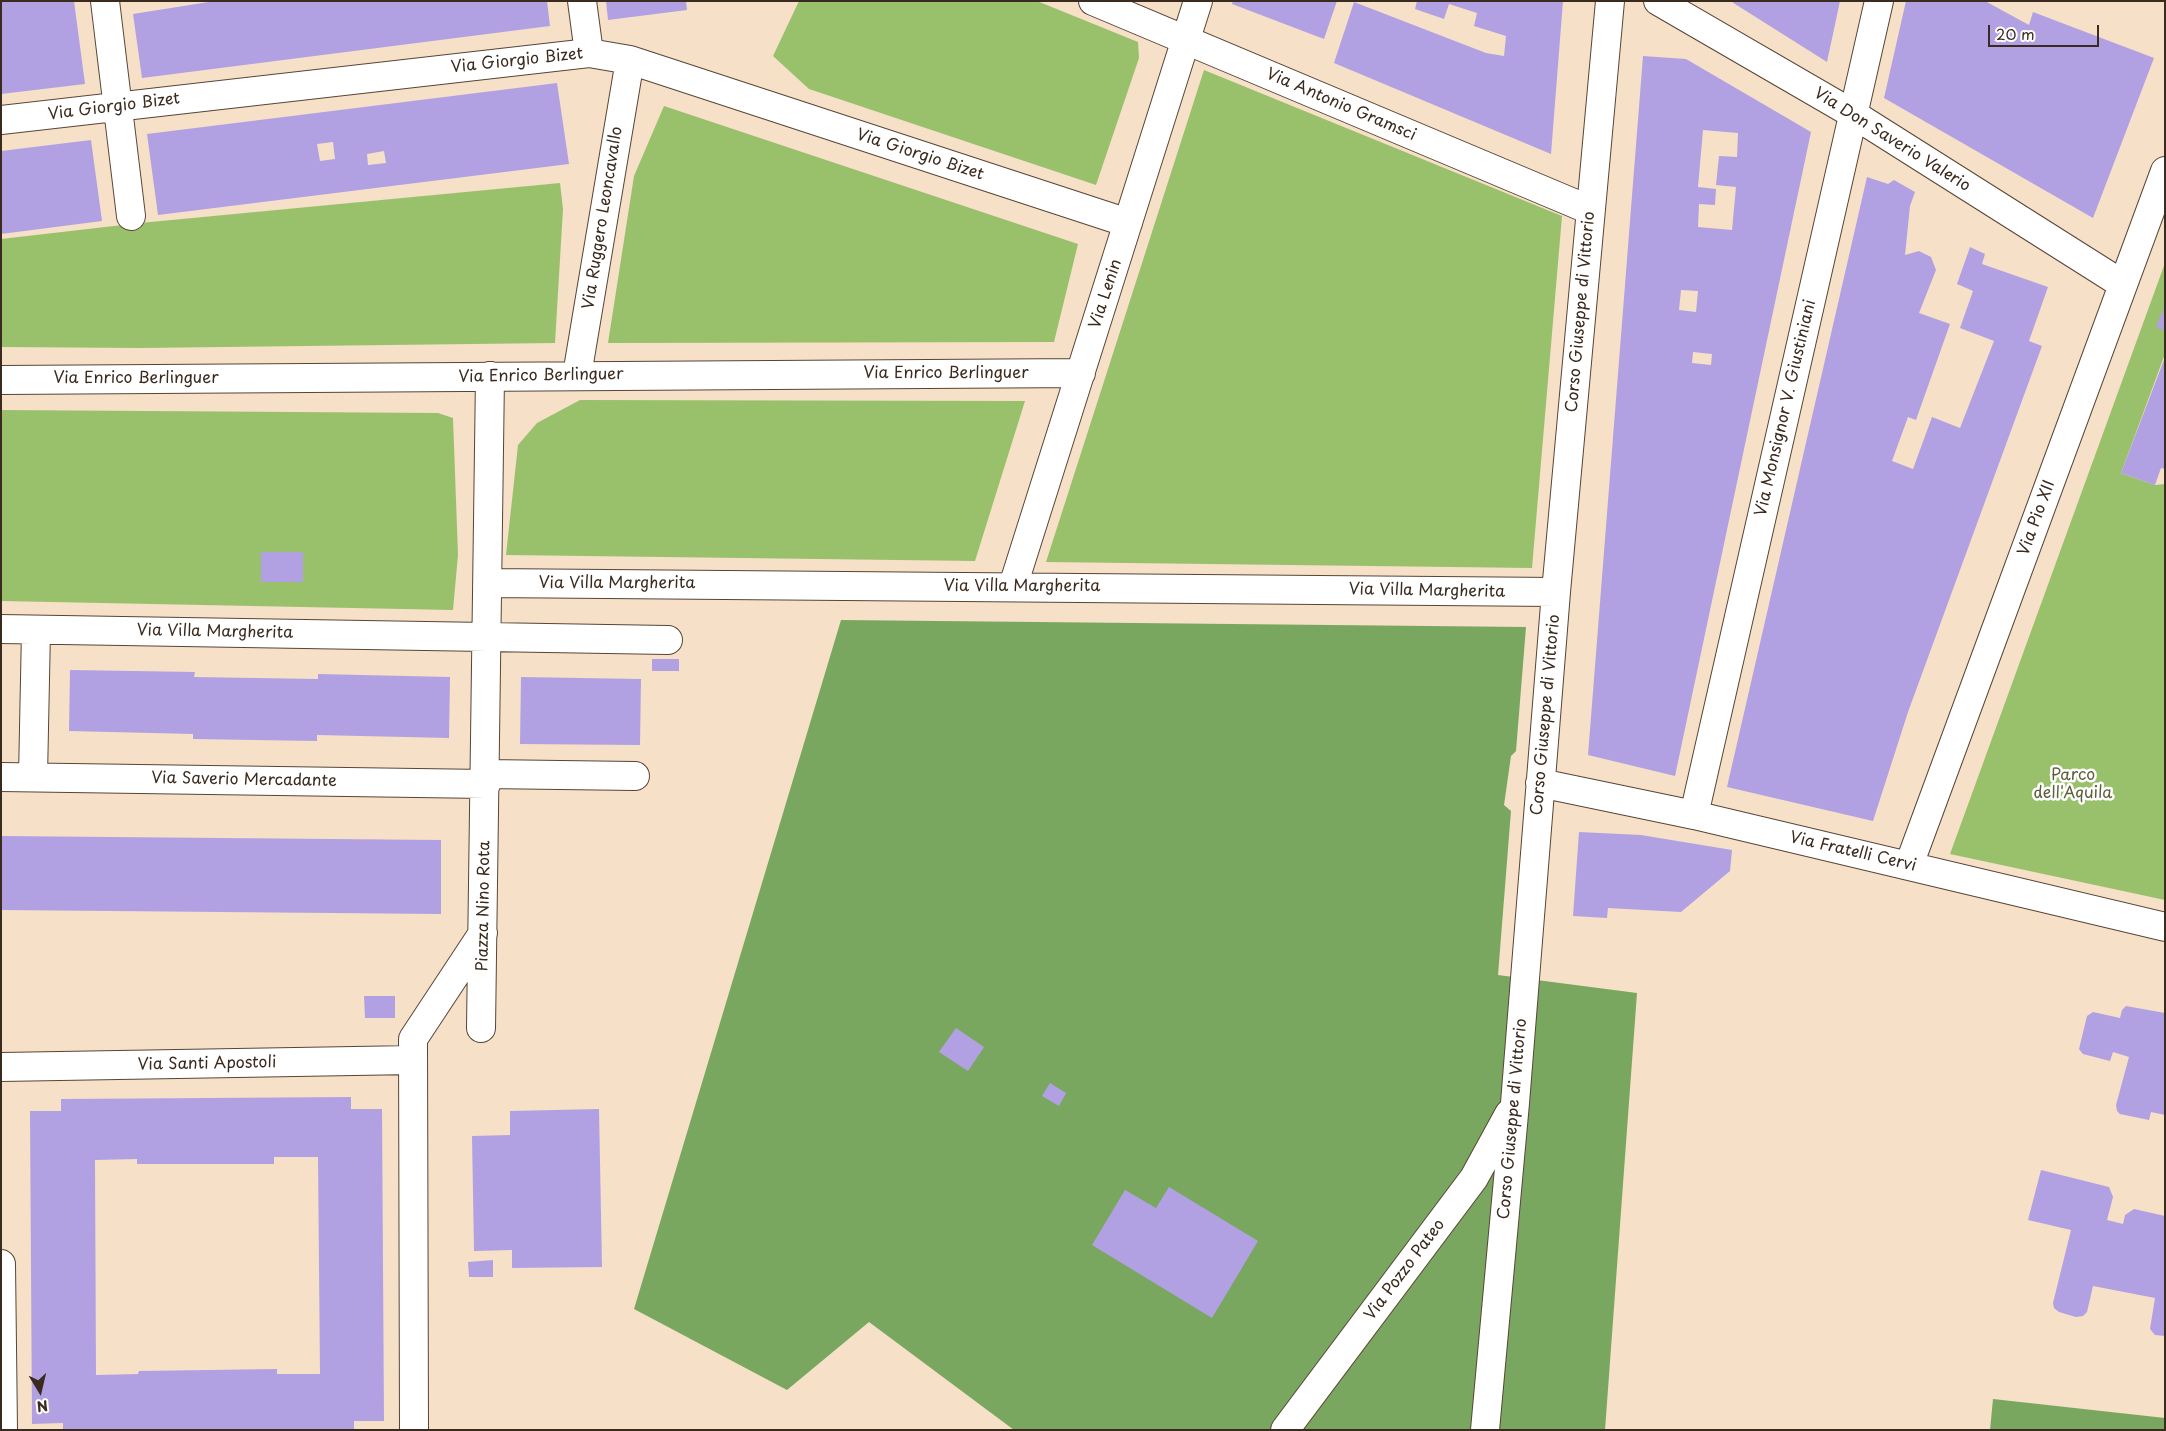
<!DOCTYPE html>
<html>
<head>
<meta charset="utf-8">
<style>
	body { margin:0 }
	#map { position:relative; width:2166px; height:1431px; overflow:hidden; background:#f6e0c7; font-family:"Playpen Sans",sans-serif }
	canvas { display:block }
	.frame { position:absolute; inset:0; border:2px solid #3b2a1e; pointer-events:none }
	.north { position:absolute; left:15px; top:1366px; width:50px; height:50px; -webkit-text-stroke:4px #fff; paint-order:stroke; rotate:171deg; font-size:14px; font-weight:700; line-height:20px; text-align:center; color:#3b2a1e }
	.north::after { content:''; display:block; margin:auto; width:18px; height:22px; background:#3b2a1e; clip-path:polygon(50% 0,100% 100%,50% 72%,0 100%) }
	.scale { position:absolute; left:1988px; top:25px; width:111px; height:22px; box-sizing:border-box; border:2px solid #3b2a1e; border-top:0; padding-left:6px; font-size:15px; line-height:18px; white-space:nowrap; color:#3b2a1e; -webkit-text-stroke:4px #fff; paint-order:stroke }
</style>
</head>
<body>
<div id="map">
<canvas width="2166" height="1431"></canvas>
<div class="frame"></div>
<div class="north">N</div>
<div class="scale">20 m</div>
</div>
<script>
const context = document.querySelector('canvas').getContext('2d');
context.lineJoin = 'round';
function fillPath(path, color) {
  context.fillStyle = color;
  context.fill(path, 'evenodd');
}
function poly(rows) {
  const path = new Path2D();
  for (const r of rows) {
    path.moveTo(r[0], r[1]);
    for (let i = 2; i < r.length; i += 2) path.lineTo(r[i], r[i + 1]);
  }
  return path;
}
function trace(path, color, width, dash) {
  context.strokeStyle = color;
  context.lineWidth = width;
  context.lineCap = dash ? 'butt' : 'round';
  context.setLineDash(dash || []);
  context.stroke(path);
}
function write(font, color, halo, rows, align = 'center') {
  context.font = font + ' "Playpen Sans",sans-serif';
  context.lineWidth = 5;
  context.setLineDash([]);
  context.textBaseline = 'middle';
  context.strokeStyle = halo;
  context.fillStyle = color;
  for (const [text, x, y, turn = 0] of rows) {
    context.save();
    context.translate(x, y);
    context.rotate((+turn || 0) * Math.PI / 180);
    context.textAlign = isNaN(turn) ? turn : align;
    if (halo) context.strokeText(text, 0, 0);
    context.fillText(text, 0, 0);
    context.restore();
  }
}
fillPath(poly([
	[799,1,1037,1,1138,42,1139,58,1096,185,809,89,773,56],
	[1204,70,1562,216,1532,568,1046,562],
	[664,106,1078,244,1054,342,608,343,634,176],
	[560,183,563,209,555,343,140,348,1,347,1,239,140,223],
	[2165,263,2165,354,2121,473,2155,485,2165,484,2165,900,1950,854],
	[580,400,1025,401,975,561,506,555,518,445,537,423],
	[1,410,438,413,453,418,458,555,453,610,1,601]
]), '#99c16c');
fillPath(poly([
	[841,620,1526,627,1516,751,1511,756,1504,805,1511,811,1498,975,1637,993,1605,1430,1014,1430,869,1322,787,1390,634,1309],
	[1993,1399,2165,1418,2165,1430,1990,1430]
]), '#7aa760');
fillPath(poly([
	[1,1,74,1,85,84,1,94],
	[215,1,547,1,550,26,142,78,133,14],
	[606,1,686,1,687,10,608,20],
	[1233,1,1337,1,1324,39,1232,4],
	[1417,1,1563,1,1551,154,1334,63,1354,2,1486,53,1504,56,1506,36,1474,26,1477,13,1449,4,1444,19,1415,9],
	[1731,1,1840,1,1827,62,1735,4],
	[1906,1,1985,1,2029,25,2033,12,2154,58,2093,218,1884,98],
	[1643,56,1686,59,1811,132,1675,776,1588,755],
	[1703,130,1738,133,1737,157,1719,156,1716,185,1736,187,1732,230,1698,227,1699,204,1715,205,1716,189,1698,187],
	[1681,290,1698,291,1696,312,1679,310],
	[1693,352,1712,354,1711,365,1692,363],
	[557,83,569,164,158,215,147,134],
	[333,142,335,159,320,161,317,144],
	[384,151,386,163,368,165,367,154],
	[91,140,102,221,1,234,1,151],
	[1867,177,1888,184,1894,180,1915,192,1910,206,1905,255,1919,251,1931,257,1936,270,1919,313,1950,324,1916,420,1908,417,1892,461,1913,469,1932,417,1960,428,1994,341,1960,328,1973,291,1957,284,1970,247,1985,254,1982,264,2048,287,2029,341,2042,346,1908,712,1873,821,1727,787],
	[2165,306,2165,331,2156,327],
	[2165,357,2165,469,2161,468,2155,485,2121,473],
	[261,552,303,552,303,582,261,582],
	[652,659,679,659,679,671,652,671],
	[70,670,195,672,194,677,318,679,318,674,450,677,449,738,317,735,317,741,193,739,193,734,69,731],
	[521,677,641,679,640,745,520,744],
	[1579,832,1641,835,1732,850,1730,871,1681,912,1608,908,1607,918,1573,916],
	[1,836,441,840,441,914,1,910],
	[364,996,395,996,395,1018,365,1018],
	[2126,1006,2165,1013,2165,1115,2151,1112,2149,1120,2120,1114,2117,1111,2116,1105,2129,1057,2113,1052,2110,1061,2083,1054,2079,1049,2087,1016,2093,1012,2120,1018,2122,1010],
	[956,1028,984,1047,968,1071,939,1052],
	[1050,1083,1066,1093,1059,1106,1042,1096],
	[351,1097,351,1109,382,1109,384,1421,354,1421,354,1430,63,1430,63,1423,32,1424,30,1111,61,1111,61,1099],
	[274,1157,318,1157,320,1374,277,1374,277,1369,139,1371,138,1374,96,1375,95,1160,137,1159,137,1164,274,1164],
	[599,1109,602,1267,512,1268,512,1250,474,1251,472,1136,510,1135,510,1111],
	[2041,1170,2109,1187,2113,1197,2107,1220,2123,1224,2125,1215,2134,1209,2165,1216,2165,1336,2155,1335,2150,1329,2155,1298,2093,1286,2087,1312,2083,1316,2076,1317,2059,1312,2054,1308,2053,1303,2071,1230,2028,1220],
	[1169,1187,1258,1241,1212,1318,1092,1245,1125,1190,1156,1208],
	[493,1260,493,1277,469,1277,468,1262]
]), '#b1a1e3');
const minor = poly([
	[105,1,131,216],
	[582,1,589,53],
	[1093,1,1590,210],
	[1658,1,1853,114,2122,284],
	[1,120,589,53,630,60,1128,223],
	[577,375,630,60],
	[1,380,1081,373],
	[488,583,1556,592],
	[1013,586,1198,1],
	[1,629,668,640],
	[486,774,635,776],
	[1,777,486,784],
	[33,777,36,630],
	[1540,783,1694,815,2165,927],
	[1694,815,1879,1],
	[1909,865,2165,171],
	[481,1028,490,376],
	[1,1067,413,1060],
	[1,1264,3,1430],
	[414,1430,413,1039,483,933],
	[1285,1430,1474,1178,1509,1114],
	[1485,1430,1515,1103,1556,592,1610,1]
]);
trace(minor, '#574537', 30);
trace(minor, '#fff', 28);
write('16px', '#3b2a1e', '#fff', [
	["Via Giorgio Bizet",517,61,-6],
	["Via Antonio Gramsci",1341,105,23],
	["Via Giorgio Bizet",114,107,-7],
	["Via Don Saverio Valerio",1892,140,32],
	["Via Giorgio Bizet",920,155,18],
	["Via Ruggero Leoncavallo",603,218,-81],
	["Via Lenin",1106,294,-72],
	["Corso Giuseppe di Vittorio",1581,312,-85],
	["Via Enrico Berlinguer",946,374],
	["Via Enrico Berlinguer",541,376,-1],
	["Via Enrico Berlinguer",136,379],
	["Via Monsignor V. Giustiniani",1786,408,-77],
	["Via Pio XII",2037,518,-70],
	["Via Villa Margherita",617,584],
	["Via Villa Margherita",1022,587],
	["Via Villa Margherita",1427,591,1],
	["Via Villa Margherita",215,632,1],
	["Corso Giuseppe di Vittorio",1546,715,-85],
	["Via Saverio Mercadante",244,780,1],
	["Via Fratelli Cervi",1853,852,13],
	["Piazza Nino Rota",484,906,-89],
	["Via Santi Apostoli",207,1064,-1],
	["Corso Giuseppe di Vittorio",1513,1119,-85],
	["Via Pozzo Pateo",1405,1270,-53]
]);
write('16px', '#5c5f39', '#fff', [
	["Parco",2073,776],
	["dell'Aquila",2073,794]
]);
</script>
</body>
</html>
